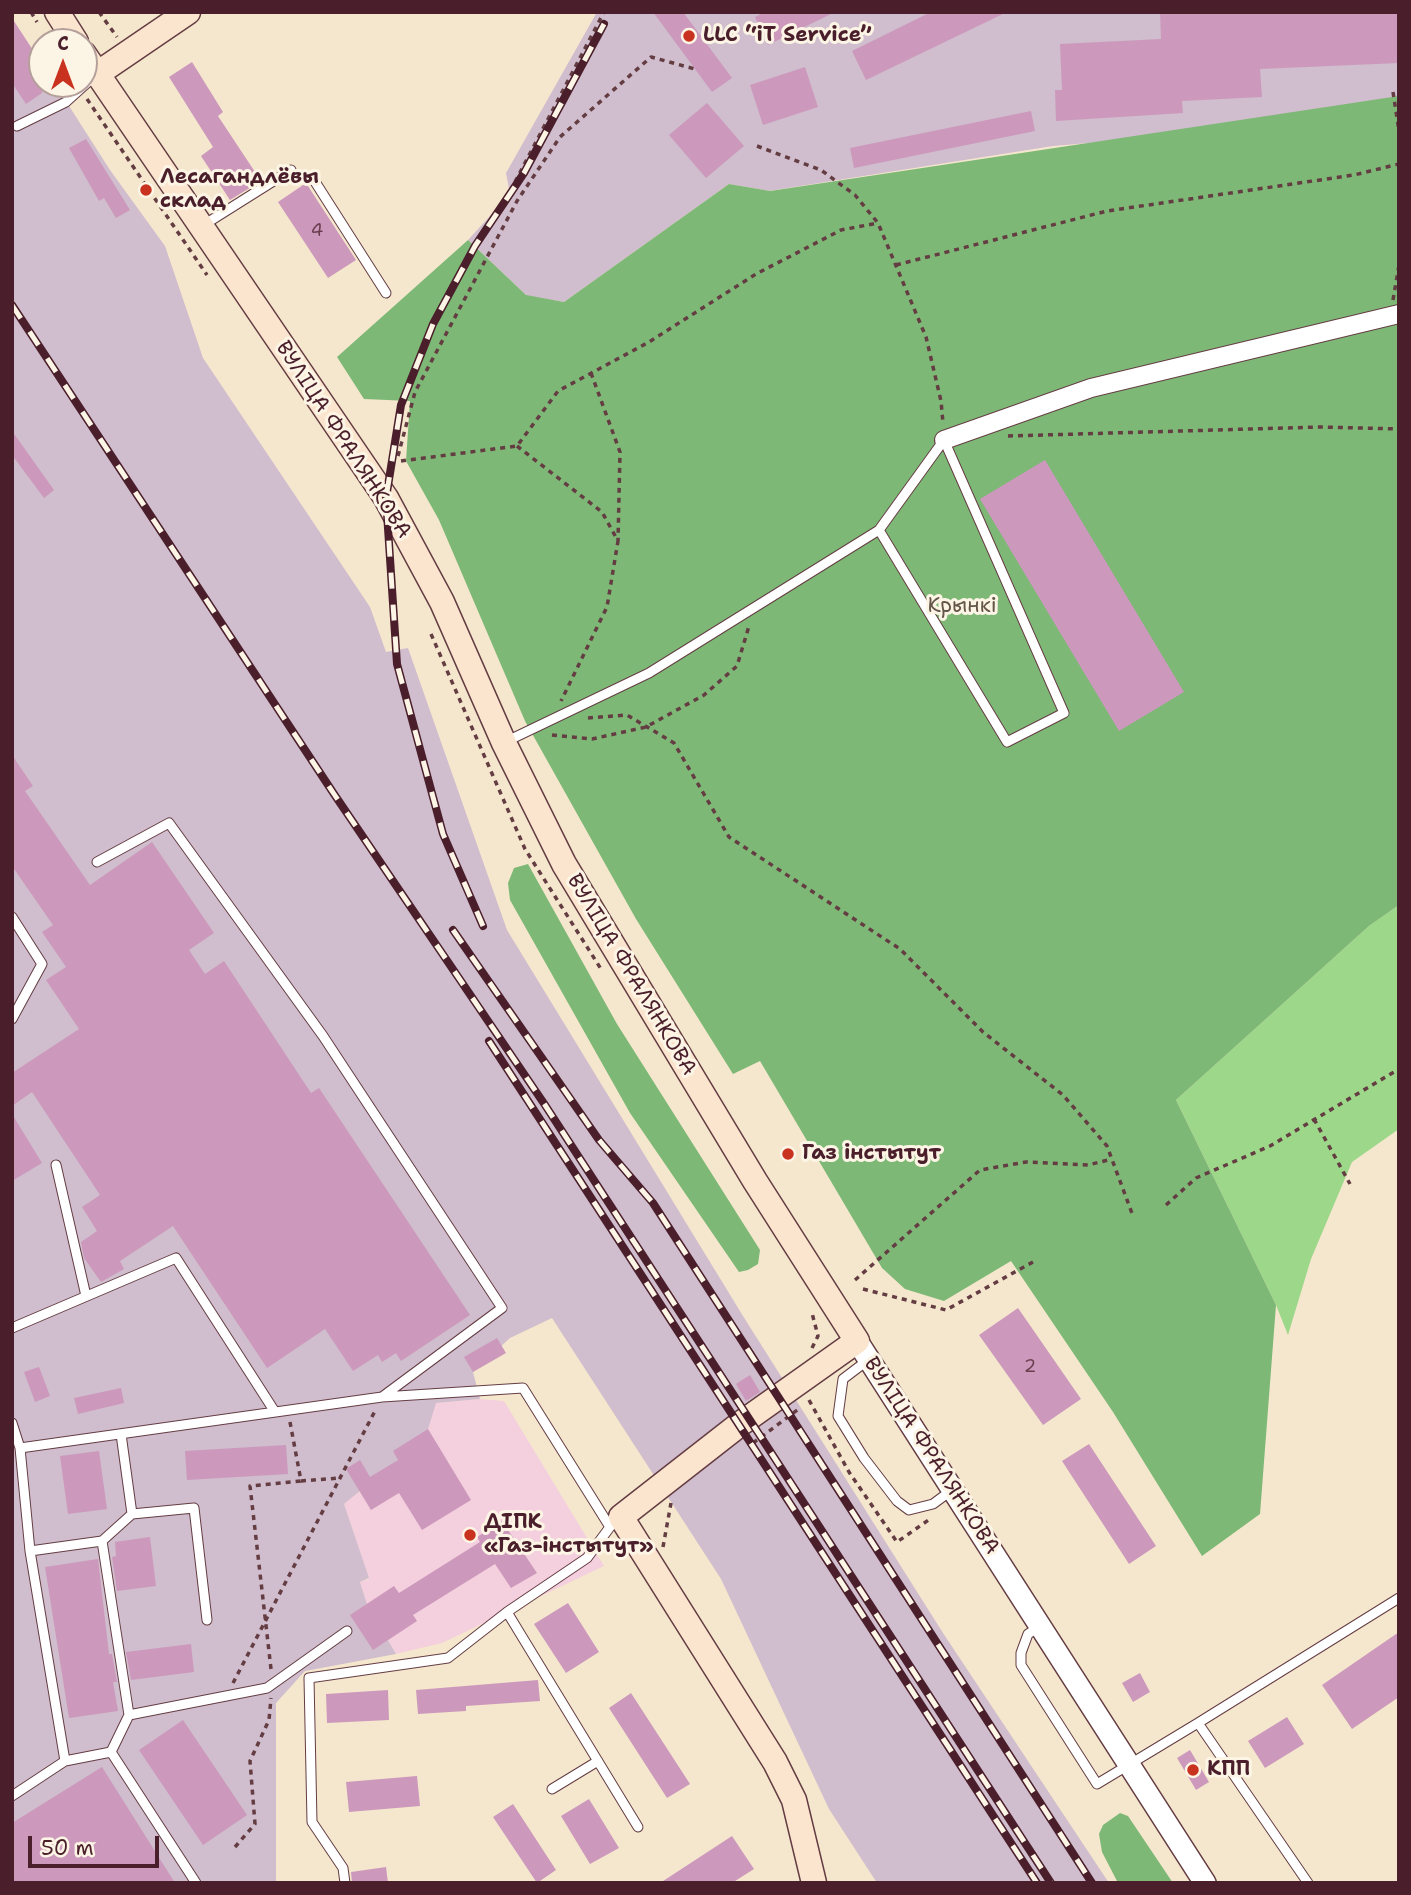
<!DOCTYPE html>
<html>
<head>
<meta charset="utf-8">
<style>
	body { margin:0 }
	#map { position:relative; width:1411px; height:1895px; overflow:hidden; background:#f5e7cd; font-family:"Shantell Sans",sans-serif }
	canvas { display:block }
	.frame { position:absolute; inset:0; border:14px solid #4a1f2b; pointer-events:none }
	.north { position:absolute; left:28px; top:28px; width:70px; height:70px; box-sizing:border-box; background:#fcf5e5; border:2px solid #b59f9b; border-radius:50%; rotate:0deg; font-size:19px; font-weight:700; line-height:28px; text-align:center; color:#4a1f2b }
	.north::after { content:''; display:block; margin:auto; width:24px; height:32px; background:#c8321e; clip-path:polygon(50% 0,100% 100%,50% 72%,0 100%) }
	.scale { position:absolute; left:28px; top:1836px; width:131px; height:32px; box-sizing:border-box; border:4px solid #4a1f2b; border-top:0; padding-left:9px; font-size:21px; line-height:24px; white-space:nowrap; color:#4a1f2b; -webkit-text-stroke:5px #fcf5e5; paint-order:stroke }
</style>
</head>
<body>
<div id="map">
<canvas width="1411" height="1895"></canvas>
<div class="frame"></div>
<div class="north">С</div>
<div class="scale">50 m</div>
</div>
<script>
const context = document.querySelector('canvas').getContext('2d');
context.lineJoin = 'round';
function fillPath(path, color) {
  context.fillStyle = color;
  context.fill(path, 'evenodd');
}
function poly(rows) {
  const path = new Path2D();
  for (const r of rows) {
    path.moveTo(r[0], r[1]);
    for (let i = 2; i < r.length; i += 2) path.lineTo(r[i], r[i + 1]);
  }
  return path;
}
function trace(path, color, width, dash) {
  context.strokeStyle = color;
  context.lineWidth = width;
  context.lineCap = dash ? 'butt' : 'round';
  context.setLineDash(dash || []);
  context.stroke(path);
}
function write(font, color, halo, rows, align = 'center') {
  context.font = font + ' "Shantell Sans",sans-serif';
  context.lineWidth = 6;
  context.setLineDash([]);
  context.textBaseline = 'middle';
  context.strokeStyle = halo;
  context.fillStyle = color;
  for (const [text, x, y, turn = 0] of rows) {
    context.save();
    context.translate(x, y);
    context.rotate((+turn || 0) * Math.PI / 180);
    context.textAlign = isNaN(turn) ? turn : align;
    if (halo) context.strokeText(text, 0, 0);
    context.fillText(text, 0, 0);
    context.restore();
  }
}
fillPath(poly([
	[480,1399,504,1401,604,1566,442,1643,396,1654,367,1604,360,1582,369,1579,344,1504,398,1460,436,1403]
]), '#f4cfdd');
fillPath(poly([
	[597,12,1399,12,1399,102,1148,138,1053,146,769,191,729,184,564,302,527,296,468,240,510,194,506,173],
	[12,18,42,84,55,84,110,170,165,246,203,358,370,607,386,652,408,648,507,930,743,1316,943,1633,1109,1883,877,1883,829,1809,721,1579,552,1318,510,1338,473,1372,480,1399,436,1403,428,1429,398,1460,344,1504,369,1578,360,1582,367,1604,396,1654,305,1671,276,1703,276,1883,12,1883]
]), '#d0bdcd');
fillPath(poly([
	[1399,905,1399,1129,1352,1162,1311,1259,1288,1335,1276,1305,1176,1100,1369,926]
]), '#9dd78a');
fillPath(poly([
	[1399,96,1399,905,1369,926,1176,1100,1276,1305,1260,1514,1202,1556,1113,1412,1011,1261,944,1301,905,1289,882,1268,760,1061,733,1074,636,919,525,721,439,520,406,461,410,401,364,399,337,357,468,240,526,295,564,302,729,184,770,191],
	[528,864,617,1024,760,1250,758,1264,748,1270,739,1272,630,1113,510,900,508,883,514,868],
	[1120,1813,1128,1816,1173,1883,1118,1883,1102,1852,1099,1834,1103,1825]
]), '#7eb876');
fillPath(poly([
	[653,12,683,12,732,78,712,92],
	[765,12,835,12,768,45,755,17],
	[931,12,1007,12,866,80,852,51],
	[1160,12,1399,12,1399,63,1260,69,1262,97,1182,101,1183,113,1056,121,1055,90,1062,90,1060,44,1161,39],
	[12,18,42,64,42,93,26,104,12,83],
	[192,62,223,112,218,116,261,181,230,200,201,156,213,147,169,77],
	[805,67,818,107,763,125,750,85],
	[707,103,744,146,706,178,669,135],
	[1031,111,1035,131,854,168,850,148],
	[86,139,130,210,116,218,104,198,99,201,69,148],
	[306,183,356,260,328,278,278,202],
	[12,431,54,490,44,498,12,455],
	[1045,460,1184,692,1119,731,980,499],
	[12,755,33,786,25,791,90,885,152,842,214,933,189,950,205,974,224,961,311,1093,319,1088,470,1315,401,1361,396,1353,382,1362,378,1355,353,1371,325,1329,267,1368,173,1226,120,1261,124,1269,101,1282,84,1258,81,1242,97,1231,82,1207,100,1195,32,1092,12,1106,12,1073,79,1029,46,980,66,967,42,932,53,925,12,866],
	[12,1114,42,1163,12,1181],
	[1018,1308,1081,1399,1043,1425,979,1335],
	[497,1338,506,1353,473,1372,464,1357],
	[39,1367,50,1396,35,1402,24,1372],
	[750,1375,760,1392,746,1401,736,1384],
	[121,1388,124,1403,78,1414,74,1398],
	[428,1429,471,1500,422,1530,399,1493,371,1510,346,1469,360,1460,370,1477,398,1460,393,1451],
	[1089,1444,1156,1546,1129,1564,1062,1461],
	[286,1445,288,1474,187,1480,185,1451],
	[99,1451,107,1509,68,1514,60,1456],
	[502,1521,537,1573,511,1588,495,1564,413,1615,417,1621,373,1650,350,1615,394,1586,399,1593,480,1542,477,1537],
	[150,1537,156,1586,117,1591,112,1557,116,1556,115,1542],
	[98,1559,109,1654,112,1654,117,1682,113,1682,118,1711,69,1718,45,1567],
	[568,1603,599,1652,566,1673,534,1624],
	[1399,1632,1399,1697,1352,1729,1322,1685],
	[191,1644,194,1672,131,1680,126,1652],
	[1140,1673,1150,1692,1133,1702,1122,1683],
	[538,1680,540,1701,466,1706,466,1711,418,1714,416,1690],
	[388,1690,389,1720,327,1723,326,1694],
	[631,1693,690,1784,667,1798,609,1708],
	[1287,1717,1304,1744,1265,1768,1248,1741],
	[183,1720,247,1815,203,1845,139,1750],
	[1190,1750,1209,1782,1196,1790,1177,1758],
	[102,1767,175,1883,12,1883,12,1823],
	[417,1776,420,1806,349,1812,346,1782],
	[589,1799,619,1848,590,1864,561,1816],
	[513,1804,556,1870,537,1883,493,1817],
	[732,1836,754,1869,732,1883,660,1883],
	[386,1867,388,1883,352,1883,351,1872]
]), '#cc99bc');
const service = poly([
	[17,126,66,102,97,74],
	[312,177,386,293],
	[202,226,291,170],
	[505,742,649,673,879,530,944,440,1064,713,1007,742,879,530],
	[97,862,169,823,323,1036,502,1308,382,1397],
	[12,917,42,964,12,1019],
	[56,1165,86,1296],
	[12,1328,176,1258,275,1412],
	[868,1360,843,1379,838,1416,864,1458,897,1501,909,1510,933,1504,952,1490],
	[12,1423,20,1448,382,1397,523,1388,610,1527,621,1517],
	[121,1434,132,1514,194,1508,207,1620],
	[30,1551,102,1541],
	[507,1612,638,1827],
	[1039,1627,1028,1634,1021,1653,1021,1665,1097,1784,1198,1723,1308,1883],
	[129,1715,267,1688,347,1631],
	[1198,1723,1399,1598],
	[111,1752,196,1883],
	[65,1761,111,1752,129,1715,102,1541,132,1514],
	[552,1789,598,1761],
	[12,1796,65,1761,30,1551,20,1448],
	[345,1883,343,1868,312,1822,309,1678,448,1658,507,1612,587,1558,610,1527]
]);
const minor = poly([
	[944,440,1091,388,1399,314]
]);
const tertiary = poly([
	[857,1341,1205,1883]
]);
const secondary = poly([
	[57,12,76,42],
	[84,54,386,498,442,602,504,743,564,864,755,1181,857,1341,740,1424,621,1517,775,1762,794,1800,814,1883],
	[97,74,188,12]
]);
trace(service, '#643d43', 11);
trace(minor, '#643d43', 20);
trace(tertiary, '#643d43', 24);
trace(secondary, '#643d43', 27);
trace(poly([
	[31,12,37,22],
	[99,12,117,37],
	[1393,92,1399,131],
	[87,99,207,275],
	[757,146,821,170,855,195,878,223,926,337,941,401,943,423],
	[515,182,604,12],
	[896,265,1107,211,1354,175,1399,164],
	[1393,300,1399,265],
	[591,373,620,452,618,541],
	[1008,436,1320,427,1399,429],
	[517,446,602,512,618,541,607,607,561,701],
	[398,456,415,392,517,201,560,137,651,57,695,69],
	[401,461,517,446,558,391,649,342,756,274,841,230,878,223],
	[431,634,525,849,601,969],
	[588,718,627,715,674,743,729,837,900,949,983,1032,1063,1095,1107,1146,1133,1216],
	[552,735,592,739,646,727,704,695,737,666,749,626],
	[1314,1119,1350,1184],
	[1166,1205,1196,1178,1270,1146,1399,1069],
	[855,1280,980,1170,1026,1162,1088,1165,1112,1159],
	[863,1289,946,1310,1033,1262],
	[812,1348,818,1336,812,1313],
	[809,1400,849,1472,897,1542,930,1519],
	[290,1422,301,1481,339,1478],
	[753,1443,800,1408],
	[663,1547,671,1503],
	[271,1669,250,1486,301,1481],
	[233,1683,375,1411],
	[235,1847,255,1824,250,1761,269,1720,271,1698]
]), '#643d43', 3.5, [5, 5]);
trace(service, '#fff', 9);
trace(minor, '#fff', 18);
trace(tertiary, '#fff', 21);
trace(secondary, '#fce5cf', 24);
const rail = poly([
	[12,305,334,794,545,1105,1051,1883],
	[483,926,443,834,397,664,386,498,401,405,433,324,475,246,524,173,604,24],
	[453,930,599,1140,653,1203,1092,1883],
	[489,1041,1037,1883]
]);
trace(rail, '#4a1f2b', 8);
trace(rail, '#fcf5e5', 5, [16]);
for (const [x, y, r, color] of [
	[689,36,7,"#c8321e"],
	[146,190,7,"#c8321e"],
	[788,1154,7,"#c8321e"],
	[470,1535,7,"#c8321e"],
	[1193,1770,7,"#c8321e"]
]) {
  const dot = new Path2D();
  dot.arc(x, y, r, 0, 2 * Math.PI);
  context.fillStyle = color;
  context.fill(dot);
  trace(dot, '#fcf5e5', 2.5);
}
write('18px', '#6a3e4f', null, [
	["4",317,231],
	["2",1030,1367]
]);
write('bold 21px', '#4a1f2b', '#fcf5e5', [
	["LLC “iT Service”",703,36],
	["Лесагандлёвы",160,178],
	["склад",160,202],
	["Газ інстытут",802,1154],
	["ДІПК",484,1523],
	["«Газ-інстытут»",484,1547],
	["КПП",1207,1770]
], 'left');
write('21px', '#4a1f2b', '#fcf5e5', [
	["ВУЛІЦА ФРАЛЯНКОВА",343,440,57],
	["ВУЛІЦА ФРАЛЯНКОВА",631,975,59],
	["ВУЛІЦА ФРАЛЯНКОВА",931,1456,57]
]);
write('21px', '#635648', '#fcf5e5', [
	["Крынкі",962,607]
]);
</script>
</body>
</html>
